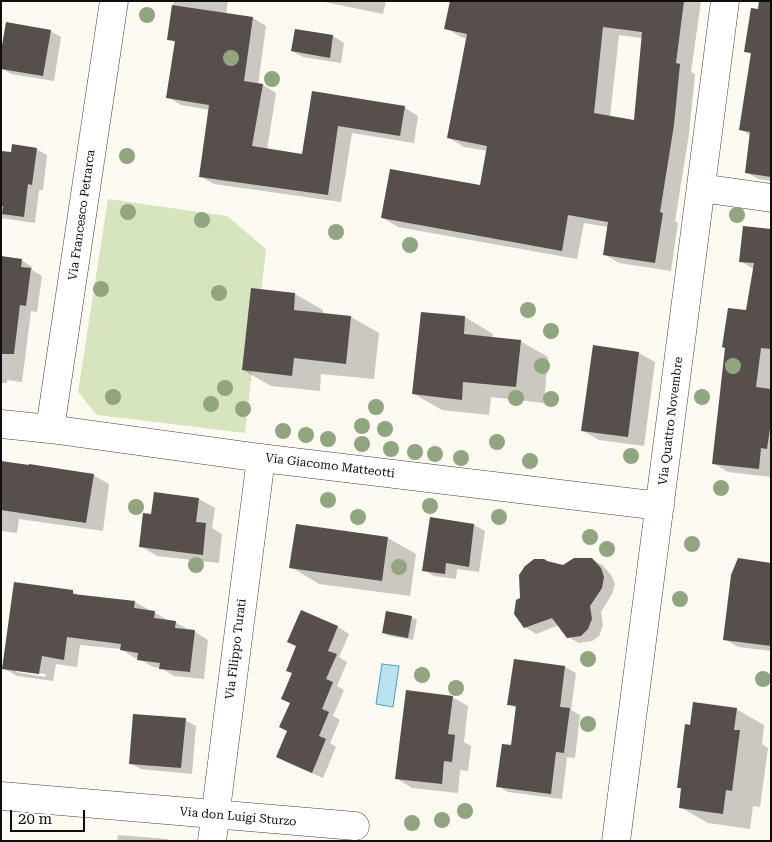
<!DOCTYPE html>
<html>
<head>
<meta charset="utf-8">
<style>
	body { margin:0 }
	#map { position:relative; width:772px; height:842px; overflow:hidden; background:#fdfaf1; font-family:"Roboto Serif",serif }
	canvas { display:block }
	.frame { position:absolute; inset:0; border:2px solid #0e0e0e; pointer-events:none }
	.scale { position:absolute; left:10px; top:810px; width:75px; height:22px; box-sizing:border-box; border:2px solid #0e0e0e; border-top:0; padding-left:6px; font-size:15px; line-height:18px; white-space:nowrap; color:#0e0e0e; -webkit-text-stroke:4px #fff; paint-order:stroke }
</style>
</head>
<body>
<div id="map">
<canvas width="772" height="842"></canvas>
<div class="frame"></div>
<div class="scale">20 m</div>
</div>
<script>
const context = document.querySelector('canvas').getContext('2d');
context.lineJoin = 'round';
function fillPath(path, color) {
  context.fillStyle = color;
  context.fill(path, 'evenodd');
}
function poly(rows) {
  const path = new Path2D();
  for (const r of rows) {
    path.moveTo(r[0], r[1]);
    for (let i = 2; i < r.length; i += 2) path.lineTo(r[i], r[i + 1]);
  }
  return path;
}
function trace(path, color, width, dash) {
  context.strokeStyle = color;
  context.lineWidth = width;
  context.lineCap = dash ? 'butt' : 'round';
  context.setLineDash(dash || []);
  context.stroke(path);
}
function write(font, color, halo, rows, align = 'center') {
  context.font = font + ' "Roboto Serif",serif';
  context.lineWidth = 5;
  context.setLineDash([]);
  context.textBaseline = 'middle';
  context.strokeStyle = halo;
  context.fillStyle = color;
  for (const [text, x, y, turn = 0] of rows) {
    context.save();
    context.translate(x, y);
    context.rotate((+turn || 0) * Math.PI / 180);
    context.textAlign = isNaN(turn) ? turn : align;
    if (halo) context.strokeText(text, 0, 0);
    context.fillText(text, 0, 0);
    context.restore();
  }
}
fillPath(poly([
	[108,199,227,216,266,249,245,433,97,415,78,392]
]), '#d7e5be');
const water = poly([
	[382,664,399,666,393,707,376,704,382,664]
]);
fillPath(water, '#bbe2f0');
trace(water, '#499fbf', 1);
fillPath(poly([
	[174,1,228,1,226,14,253,18,266,26,258,85,263,85,276,93,267,150,303,155,313,93,405,108,418,116,414,143,352,133,341,202,214,184,200,176,210,110,181,105,168,97,176,43,169,39],
	[320,1,386,1,383,14],
	[451,1,701,1,691,72,695,74,689,134,675,221,678,223,671,271,619,263,604,254,608,227,584,223,577,259,398,227,383,218,482,186,488,151,464,147,449,138,468,39,461,37,446,28],
	[619,35,642,38,635,121,610,117],
	[769,1,771,1,771,181,758,179,746,172,751,136,740,129,752,55,746,51,767,12],
	[296,30,333,36,344,43,341,63,303,57,292,51],
	[50,31,61,37,54,81,11,74,1,68],
	[36,149,47,155,43,190,39,190,35,223,1,218,1,152,12,153],
	[771,230,771,477,728,472,713,463,747,312,754,269,740,261],
	[1,257,21,260,32,267,32,270,42,276,37,312,31,311,22,382,7,380,7,383,1,383],
	[252,289,295,294,323,310,323,314,351,317,379,333,374,379,321,374,320,391,271,386,243,370],
	[422,313,465,317,493,334,492,338,520,341,548,357,544,403,491,397,489,415,442,410,414,394],
	[639,353,655,362,644,446,599,440,583,431],
	[1,463,93,475,109,484,103,531,19,519,17,533,1,531],
	[199,499,215,508,212,528,222,534,219,563,157,556,140,546,152,516],
	[431,519,474,525,485,531,479,572,457,569,456,579,434,576,423,570],
	[297,525,388,538,416,554,410,596,319,584,291,567],
	[592,559,603,566,611,575,615,584,612,594,601,612,603,625,599,636,592,641,579,643,568,637,559,625,536,634,525,627,563,566],
	[771,564,771,651,738,647,724,639],
	[15,583,73,592,81,596,135,602,168,620,175,622,189,630,195,632,208,640,204,679,174,676,161,668,153,667,139,659,139,658,135,658,121,649,80,645,77,667,56,664,53,681,17,676,3,668],
	[16,670,46,674,45,677,16,672],
	[301,612,338,627,349,634,339,657,347,662,337,686,344,690,333,716,340,720,330,743,336,747,323,778,288,763,277,757,288,731,293,673],
	[411,617,417,620,413,640,389,636,384,633],
	[565,667,576,673,571,710,580,715,575,758,567,757,562,799,508,792,498,786,512,747,517,709,509,704],
	[452,697,468,706,464,742,471,746,468,771,460,770,458,793,412,788,396,778],
	[736,709,764,725,762,744,768,748,760,807,753,806,750,829,708,823,680,807,682,789,678,787],
	[185,720,196,726,192,774,141,769,130,763],
	[118,835,167,839,170,841,117,841]
]), '#0003');
fillPath(poly([
	[450,1,684,1,676,63,680,64,674,125,660,212,663,213,655,263,603,255,608,222,568,215,562,251,381,218,390,169,480,185,487,146,447,138,467,34,444,29],
	[603,27,642,32,634,120,594,113],
	[759,1,771,2,771,177,745,173,750,132,739,130,751,53,744,52,751,8,758,9],
	[172,5,253,17,244,81,263,84,252,146,302,154,312,91,405,106,400,136,338,126,328,195,199,177,209,105,166,98,175,41,167,40],
	[6,22,51,30,43,76,1,69,1,51],
	[295,29,333,35,330,58,291,51],
	[12,144,37,148,32,185,28,184,24,217,2,214,3,206,1,206,1,151,11,152],
	[743,226,771,229,771,349,761,348,756,387,771,389,771,422,767,449,761,448,759,469,712,464,725,348,722,347,728,308,746,310,754,263,739,262],
	[1,256,22,259,21,267,31,268,26,306,20,305,14,354,1,354],
	[251,288,295,293,294,310,351,316,346,364,294,358,292,376,242,370],
	[421,312,465,316,464,334,521,340,516,387,463,382,462,400,412,394],
	[593,345,639,352,628,437,581,431],
	[1,461,29,465,29,464,94,474,86,523,1,510],
	[154,492,199,498,196,522,206,523,203,555,139,547,143,513,151,514],
	[430,517,474,524,469,567,446,563,445,574,422,571],
	[296,524,388,537,382,581,289,568],
	[574,558,592,558,601,568,604,577,602,588,590,606,592,619,588,629,581,636,567,638,552,618,524,628,514,614,516,600,520,598,519,575,525,566,534,559,544,559,547,561,563,565],
	[738,558,771,563,771,646,723,640,731,575],
	[14,582,73,590,73,594,135,601,134,608,155,611,154,618,176,621,175,628,195,630,190,672,159,669,160,663,137,660,138,653,120,650,121,644,67,637,64,660,42,656,39,674,2,669],
	[301,610,338,626,328,651,337,654,326,679,333,682,322,709,329,712,319,736,326,739,312,773,276,757,287,731,279,727,290,703,281,699,292,673,286,671,296,646,287,642],
	[386,611,412,616,408,638,382,633],
	[514,659,565,666,560,707,570,708,564,753,556,752,551,794,496,787,502,744,511,745,516,706,507,705],
	[406,690,453,696,448,734,455,735,452,762,444,761,442,784,395,779],
	[693,702,737,708,734,730,740,730,732,791,726,790,723,814,679,808,681,788,677,788,685,724,690,725],
	[133,714,186,718,181,768,129,764]
]), '#564f4c');
const street = poly([
	[701,188,771,198],
	[1,424,50,429,261,458,660,506],
	[50,429,114,1],
	[1,796,355,826],
	[212,841,261,458],
	[616,841,725,1]
]);
trace(street, '#414141', 29);
trace(street, '#fff', 28);
context.fillStyle = '#91a581';
for (const [x, y] of [
	[147,15],
	[231,58],
	[272,79],
	[127,156],
	[128,212],
	[737,215],
	[202,220],
	[336,232],
	[410,245],
	[101,289],
	[219,293],
	[528,310],
	[551,331],
	[542,366],
	[733,366],
	[225,388],
	[113,397],
	[702,397],
	[516,398],
	[551,399],
	[211,404],
	[376,407],
	[243,409],
	[362,426],
	[385,429],
	[283,431],
	[306,435],
	[328,439],
	[497,442],
	[362,444],
	[391,449],
	[415,452],
	[435,454],
	[631,456],
	[461,458],
	[530,461],
	[721,488],
	[328,500],
	[430,506],
	[136,507],
	[358,517],
	[499,517],
	[590,537],
	[692,544],
	[607,549],
	[196,565],
	[399,567],
	[680,599],
	[588,659],
	[422,675],
	[763,679],
	[456,688],
	[588,724],
	[465,811],
	[442,820],
	[412,823]
]) {
  context.beginPath();
  context.arc(x, y, 8, 0, 2 * Math.PI);
  context.fill();
}
write('12px', '#0e0e0e', '#fff', [
	["Via Francesco Petrarca",82,215,-82],
	["Via Quattro Novembre",671,421,-83],
	["Via Giacomo Matteotti",330,466,7],
	["Via Filippo Turati",236,649,-83],
	["Via don Luigi Sturzo",238,817,5]
]);
</script>
</body>
</html>
